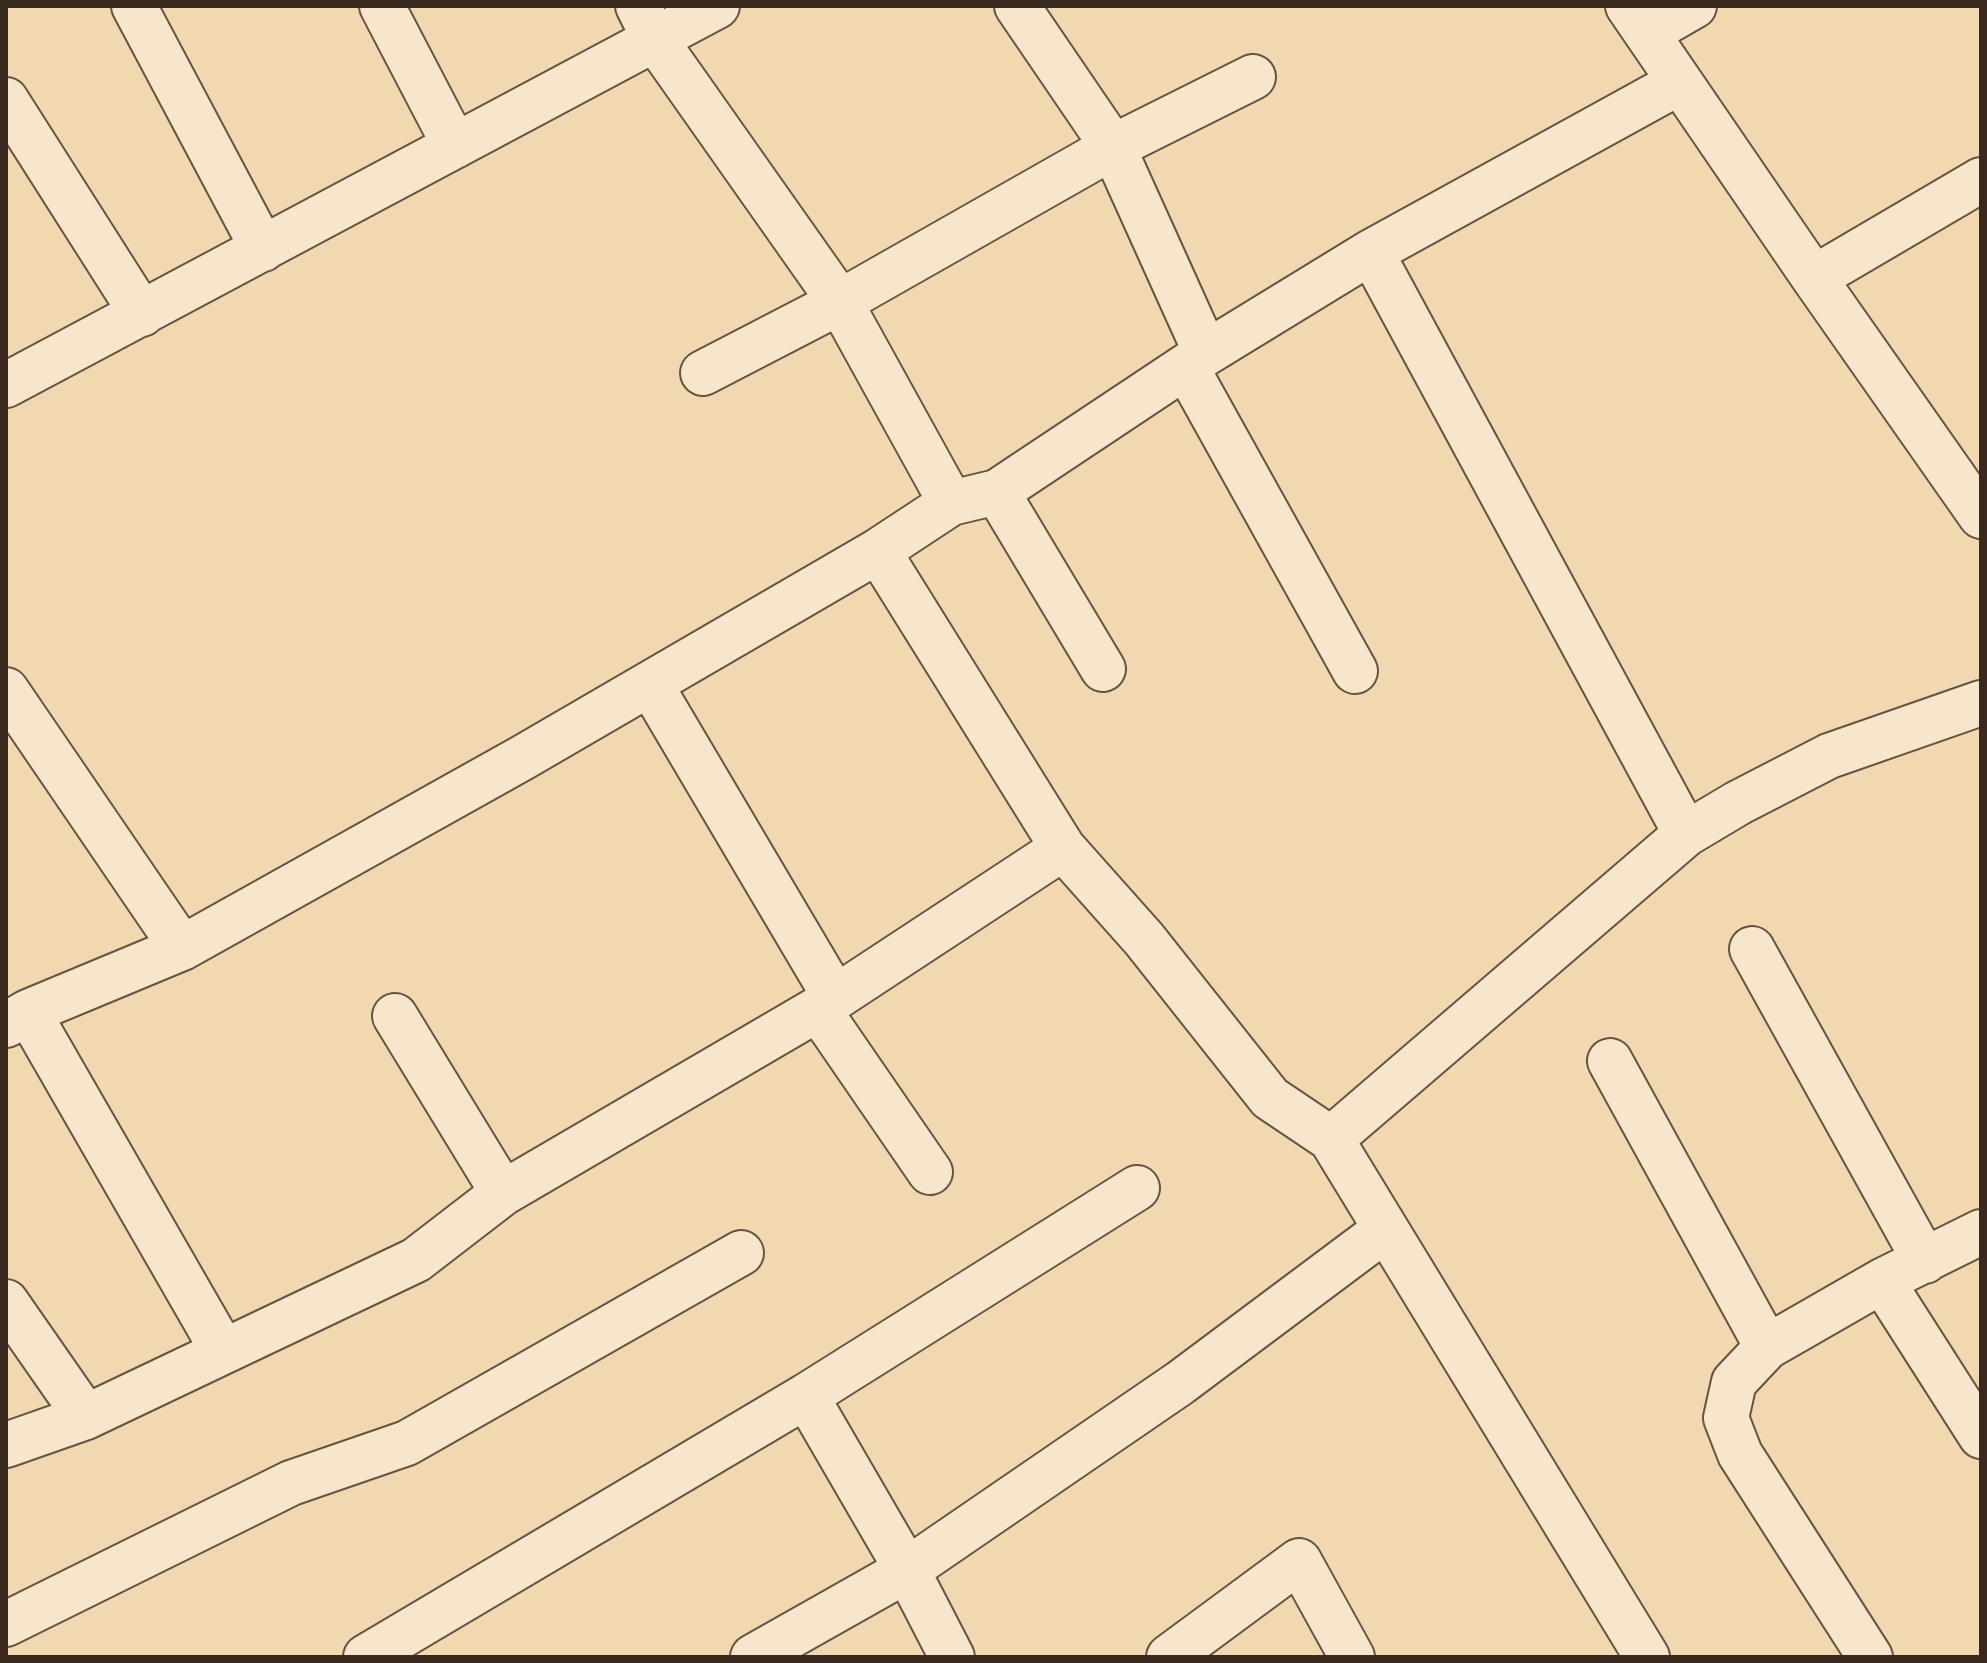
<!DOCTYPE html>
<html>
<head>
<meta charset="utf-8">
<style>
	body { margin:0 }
	#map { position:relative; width:1987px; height:1663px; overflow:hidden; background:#f2d8b1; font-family:"EB Garamond",serif }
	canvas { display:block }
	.frame { position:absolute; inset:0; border:8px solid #38281e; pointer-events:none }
</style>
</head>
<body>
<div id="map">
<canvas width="1987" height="1663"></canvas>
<div class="frame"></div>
</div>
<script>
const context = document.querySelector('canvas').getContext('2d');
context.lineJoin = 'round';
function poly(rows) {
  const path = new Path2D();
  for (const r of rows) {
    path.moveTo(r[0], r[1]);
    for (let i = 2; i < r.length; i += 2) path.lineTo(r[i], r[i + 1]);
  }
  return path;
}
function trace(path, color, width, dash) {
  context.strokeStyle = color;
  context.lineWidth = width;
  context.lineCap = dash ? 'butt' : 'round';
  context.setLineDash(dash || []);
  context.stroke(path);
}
const minor = poly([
	[134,6,263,249],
	[382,6,455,146],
	[638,6,654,38,840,302,951,503],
	[1017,6,1113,147,1206,353],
	[1628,6,1814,278,1981,516],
	[1647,33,1694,6],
	[6,100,142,314],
	[1371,252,1686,834],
	[1814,278,1981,180],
	[1186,367,1355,671],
	[703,373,840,302,1113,147,1253,77],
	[6,385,717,6],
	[997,492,1103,669],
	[650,684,835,997],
	[6,690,182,948],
	[1063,848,1144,939,1270,1098,1331,1139],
	[1752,949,1925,1261],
	[818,1009,930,1172],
	[28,1012,223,1351],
	[395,1016,503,1193],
	[6,1025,28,1012,182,948,522,758,878,551,951,503,997,492,1206,353,1371,252,1680,82],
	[1610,1061,1767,1347],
	[1882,1281,1981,1436],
	[6,1302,86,1417],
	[806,1396,907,1570,952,1657],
	[6,1445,86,1417,416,1260,503,1193,818,1009,1063,848,878,551],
	[6,1624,291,1483,407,1443,741,1253],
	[366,1657,806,1396,1137,1188],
	[753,1657,907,1570,1180,1383,1386,1229],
	[1169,1657,1299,1561,1352,1657],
	[1647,1657,1331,1139,1686,834,1738,803,1829,756,1981,703],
	[1870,1657,1740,1454,1726,1418,1734,1382,1767,1347,1882,1281,1981,1232]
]);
trace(minor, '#665443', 48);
trace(minor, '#f7e6cc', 44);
</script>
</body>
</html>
